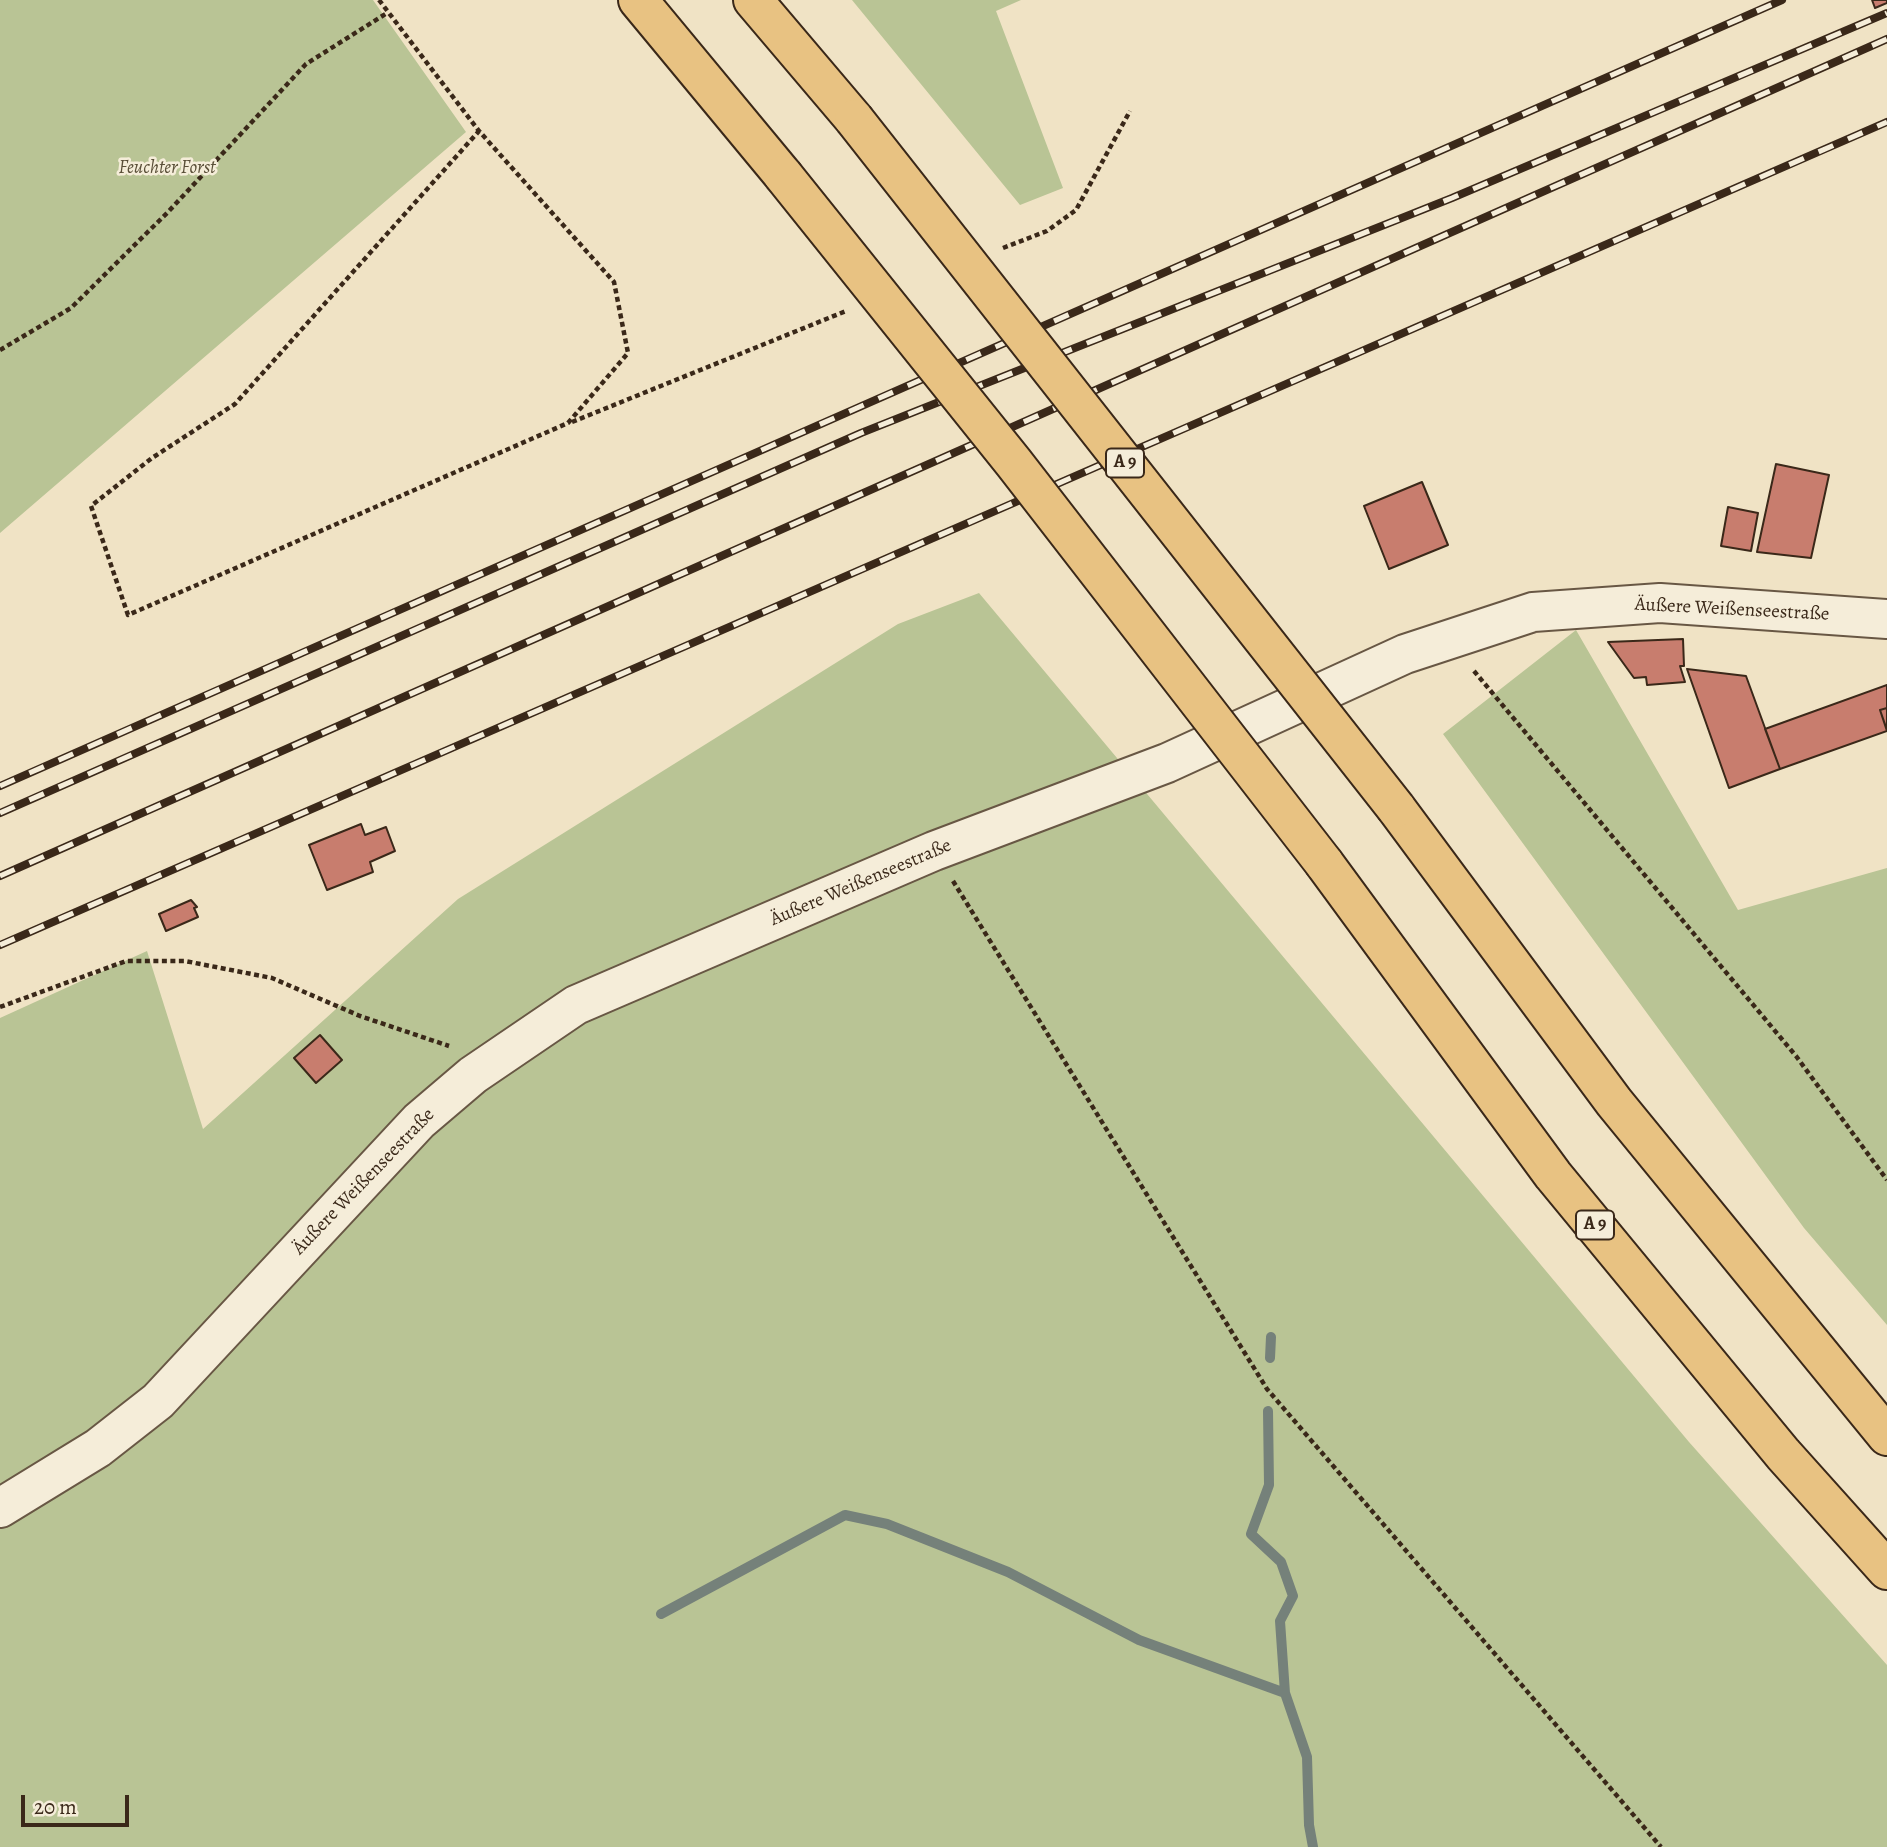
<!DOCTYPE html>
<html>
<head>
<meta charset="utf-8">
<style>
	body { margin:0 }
	#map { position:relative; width:1887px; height:1847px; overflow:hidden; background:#f0e3c5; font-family:Alegreya,serif }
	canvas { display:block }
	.scale { position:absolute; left:21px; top:1795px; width:108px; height:32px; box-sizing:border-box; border:4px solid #3a2819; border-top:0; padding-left:9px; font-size:21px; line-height:24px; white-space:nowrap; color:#3a2819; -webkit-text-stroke:5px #f5edd9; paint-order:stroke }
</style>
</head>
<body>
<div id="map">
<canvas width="1887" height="1847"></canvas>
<div class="scale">20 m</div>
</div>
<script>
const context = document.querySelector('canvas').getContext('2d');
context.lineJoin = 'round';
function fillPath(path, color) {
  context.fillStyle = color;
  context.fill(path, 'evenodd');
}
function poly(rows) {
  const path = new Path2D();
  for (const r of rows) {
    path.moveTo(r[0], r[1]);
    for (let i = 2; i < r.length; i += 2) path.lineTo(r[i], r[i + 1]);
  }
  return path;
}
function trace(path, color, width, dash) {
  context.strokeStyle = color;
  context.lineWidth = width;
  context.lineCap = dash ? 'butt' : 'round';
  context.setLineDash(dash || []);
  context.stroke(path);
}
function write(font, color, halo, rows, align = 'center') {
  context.font = font + ' Alegreya,serif';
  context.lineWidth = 5;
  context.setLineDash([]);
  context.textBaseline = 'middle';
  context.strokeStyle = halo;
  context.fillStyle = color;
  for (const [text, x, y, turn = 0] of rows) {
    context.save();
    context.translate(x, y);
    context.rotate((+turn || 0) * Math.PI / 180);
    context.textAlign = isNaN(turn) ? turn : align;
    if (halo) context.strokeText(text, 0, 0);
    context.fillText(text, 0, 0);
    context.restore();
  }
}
fillPath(poly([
	[0,0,373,0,466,132,0,533],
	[852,0,1021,0,996,11,1063,188,1020,205],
	[979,593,1689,1442,1887,1665,1887,1847,0,1847,0,1018,147,951,203,1129,458,899,898,624],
	[1576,630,1738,910,1887,868,1887,1325,1804,1228,1443,734]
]), '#b9c495');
trace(poly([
	[1270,1358,1271,1337],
	[1268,1411,1269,1485,1251,1534,1281,1562,1293,1596,1280,1621,1285,1693,1307,1757,1309,1825,1313,1847],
	[661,1614,845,1515,887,1524,1008,1572,1139,1640,1285,1693]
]), '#75817a', 10);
const building = poly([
	[1872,0,1887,0,1887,3,1875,8,1872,0],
	[1776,464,1829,475,1811,558,1757,552,1776,464],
	[1422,482,1448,545,1389,569,1364,506,1422,482],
	[1728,507,1758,513,1751,551,1721,546,1728,507],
	[1683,639,1684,666,1680,666,1685,682,1647,685,1646,677,1634,678,1608,642,1683,639],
	[1687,669,1746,676,1780,769,1729,788,1687,669],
	[1887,685,1887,708,1880,710,1887,731,1780,769,1765,729,1887,685],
	[1887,708,1887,730,1880,710,1887,708],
	[361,824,365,835,386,827,395,851,370,862,373,872,327,890,309,845,361,824],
	[191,900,197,907,194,908,198,917,166,931,159,914,191,900],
	[320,1035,342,1060,316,1083,294,1058,320,1035]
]);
fillPath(building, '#c87d6e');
trace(building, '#3a2819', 2);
const minor = poly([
	[0,1508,98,1448,158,1401,419,1121,473,1075,576,1005,934,851,1167,763,1405,654,1533,612,1660,603,1887,619]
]);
const highway = poly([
	[638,0,783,175],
	[753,0,854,119],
	[1396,808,1614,1102,1887,1436],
	[1324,863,1553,1175,1783,1454,1887,1570]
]);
trace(minor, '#685744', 42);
trace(highway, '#3a2819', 42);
trace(poly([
	[379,0,479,131,614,282,628,353,568,423,128,615,91,506,152,458,235,404,479,131],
	[1003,248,1047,231,1076,210,1130,111],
	[0,350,71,308,168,212,306,64,387,13],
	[572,422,846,311],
	[1474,671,1796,1056,1887,1180],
	[953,881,1267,1389,1661,1847],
	[0,1007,126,961,185,961,272,978,360,1016,449,1046]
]), '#3a2819', 4.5, [5, 3.5]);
trace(minor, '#f5edd9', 38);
trace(highway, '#e8c282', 38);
const rail = poly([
	[0,786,1782,0],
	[0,813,861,433,1452,198,1887,13],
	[0,876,1887,39],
	[0,945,1887,122]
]);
trace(rail, '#3a2819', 8);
trace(rail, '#f5edd9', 5, [16]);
const highwayBridge = poly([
	[854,119,1396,808],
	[783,175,1014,463,1324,863]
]);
trace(highwayBridge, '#3a2819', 42, []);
trace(highwayBridge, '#e8c282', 38);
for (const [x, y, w] of [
	[1125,463,38],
	[1595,1225,38]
]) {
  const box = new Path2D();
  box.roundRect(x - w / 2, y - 14.5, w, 29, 5);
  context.fillStyle = '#f5edd9';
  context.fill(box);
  trace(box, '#3a2819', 2);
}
write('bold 18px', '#3a2819', null, [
	["A 9",1125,463],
	["A 9",1595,1225]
]);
write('italic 19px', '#5a4f38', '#f5edd9', [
	["Feuchter Forst",167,168]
]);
write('19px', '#3a2819', '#f5edd9', [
	["Äußere Weißenseestraße",1732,610,3],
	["Äußere Weißenseestraße",861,883,-23],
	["Äußere Weißenseestraße",364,1182,-46]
]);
</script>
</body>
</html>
